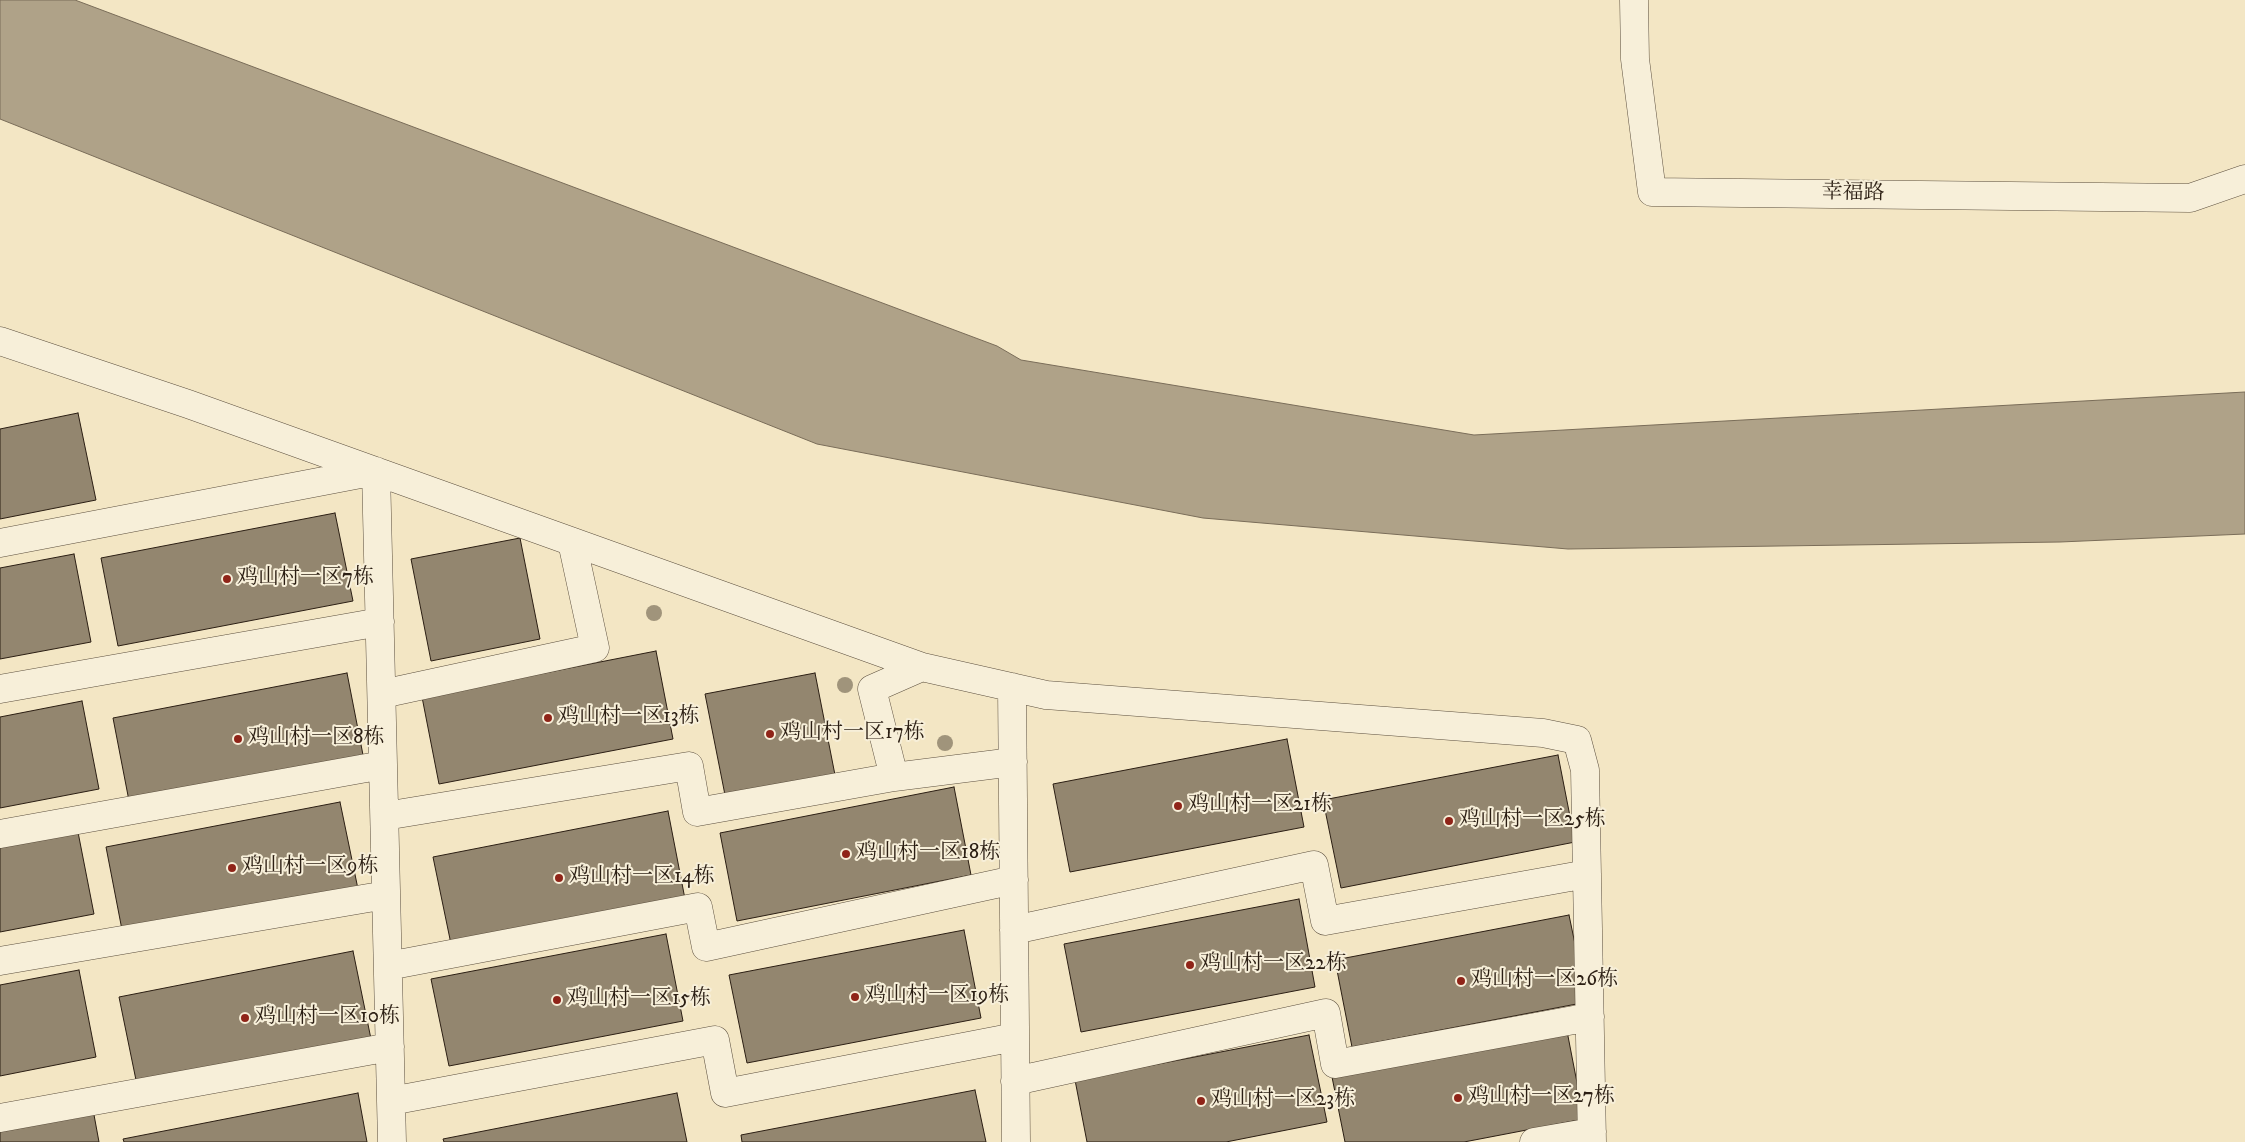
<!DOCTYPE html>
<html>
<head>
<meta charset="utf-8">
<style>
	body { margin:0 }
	canvas { display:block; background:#f3e6c4 }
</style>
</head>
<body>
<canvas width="2245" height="1142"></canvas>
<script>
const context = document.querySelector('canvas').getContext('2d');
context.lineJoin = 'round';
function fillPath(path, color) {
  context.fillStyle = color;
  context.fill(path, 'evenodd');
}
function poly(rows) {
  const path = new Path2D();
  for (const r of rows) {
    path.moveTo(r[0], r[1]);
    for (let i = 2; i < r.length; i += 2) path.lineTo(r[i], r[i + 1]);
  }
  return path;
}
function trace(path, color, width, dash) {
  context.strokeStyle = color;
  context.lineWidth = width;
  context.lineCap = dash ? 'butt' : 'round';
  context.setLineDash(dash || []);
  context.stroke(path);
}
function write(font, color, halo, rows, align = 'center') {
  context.font = font + ' "IM FELL DW Pica","Noto Serif SC",serif';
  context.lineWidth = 4;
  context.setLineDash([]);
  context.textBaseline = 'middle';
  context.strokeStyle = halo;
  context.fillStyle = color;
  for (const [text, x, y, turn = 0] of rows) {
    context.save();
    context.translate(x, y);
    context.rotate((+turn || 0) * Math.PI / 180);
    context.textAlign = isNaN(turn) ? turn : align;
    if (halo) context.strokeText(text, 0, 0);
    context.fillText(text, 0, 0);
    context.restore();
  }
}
const water = poly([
	[0,0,75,0,997,346,1021,360,1474,435,2245,392,2245,534,2060,542,1568,549,1203,518,817,444,0,119,0,0]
]);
fillPath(water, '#afa288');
trace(water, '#7a6d59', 1);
const building = poly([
	[78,413,96,500,0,519,0,429,78,413],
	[335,513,353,601,118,646,101,558,335,513],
	[520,538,540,639,431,661,411,559,520,538],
	[74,554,91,642,0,659,0,568,74,554],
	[656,651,673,739,439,784,422,697,656,651],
	[347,673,364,760,130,806,113,718,347,673],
	[815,673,835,775,725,795,705,694,815,673],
	[82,701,99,789,0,808,0,717,82,701],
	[1287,739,1304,827,1070,872,1053,784,1287,739],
	[1558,755,1575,842,1341,888,1323,800,1558,755],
	[954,787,971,875,737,921,720,833,954,787],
	[340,802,358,889,123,935,106,847,340,802],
	[668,811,685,899,451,944,433,857,668,811],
	[77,827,94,914,0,932,0,842,77,827],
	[1299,899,1315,987,1081,1032,1064,944,1299,899],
	[1569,915,1587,1002,1352,1047,1335,960,1569,915],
	[964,930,981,1018,747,1063,729,975,964,930],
	[666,934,683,1021,449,1066,431,979,666,934],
	[353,951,371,1039,137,1085,119,997,353,951],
	[79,970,96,1057,0,1076,0,985,79,970],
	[1567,1031,1584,1119,1464,1142,1345,1142,1332,1077,1567,1031],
	[1309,1035,1327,1122,1226,1142,1087,1142,1075,1080,1309,1035],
	[975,1090,986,1142,742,1142,741,1135,975,1090],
	[358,1093,367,1142,124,1142,123,1139,358,1093],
	[677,1093,687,1142,444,1142,443,1139,677,1093],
	[92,1104,99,1142,0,1142,0,1122,92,1104]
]);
fillPath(building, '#93866f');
trace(building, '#2b1e13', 1);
const minor = poly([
	[1634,0,1635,59,1652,192,2190,198,2245,179],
	[0,341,188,404,922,667,1046,695,1543,733,1577,740,1585,770,1592,1142],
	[0,543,376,471,392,1142],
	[1012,687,1016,1142],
	[0,689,380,622],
	[382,694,595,648,572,542],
	[894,777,872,689,922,667],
	[385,816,689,766,697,812,894,777,1013,762],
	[0,834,383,765],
	[1014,930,1314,865,1325,921,1587,874],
	[0,961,386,895],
	[388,966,698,907,706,947,1014,880],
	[1015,1081,1326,1013,1335,1064,1590,1017],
	[391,1101,715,1040,725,1093,1015,1037],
	[0,1118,390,1047],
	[1534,1142,1592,1132]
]);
trace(minor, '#5d503f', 29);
trace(minor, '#f7efd9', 28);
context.fillStyle = '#a0947b';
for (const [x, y] of [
	[654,613],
	[845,685],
	[945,743]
]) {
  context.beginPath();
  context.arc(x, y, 8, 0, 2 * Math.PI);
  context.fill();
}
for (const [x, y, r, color] of [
	[227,579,5,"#8f2418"],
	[548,718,5,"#8f2418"],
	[770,734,5,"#8f2418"],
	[238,739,5,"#8f2418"],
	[1178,806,5,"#8f2418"],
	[1449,821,5,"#8f2418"],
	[846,854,5,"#8f2418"],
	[232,868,5,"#8f2418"],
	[559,878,5,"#8f2418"],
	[1190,965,5,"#8f2418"],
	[1461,981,5,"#8f2418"],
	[855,997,5,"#8f2418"],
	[557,1000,5,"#8f2418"],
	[245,1018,5,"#8f2418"],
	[1458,1098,5,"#8f2418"],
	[1201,1101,5,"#8f2418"]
]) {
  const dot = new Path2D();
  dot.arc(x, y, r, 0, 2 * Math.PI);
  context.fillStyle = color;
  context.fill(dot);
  trace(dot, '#f7efd9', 2);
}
write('21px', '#2b1e13', '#f7efd9', [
	["幸福路",1853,194,1]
]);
write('21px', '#2b1e13', '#f7efd9', [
	["鸡山村一区7栋",237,579],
	["鸡山村一区13栋",558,718],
	["鸡山村一区17栋",780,734],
	["鸡山村一区8栋",248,739],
	["鸡山村一区21栋",1188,806],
	["鸡山村一区25栋",1459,821],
	["鸡山村一区18栋",856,854],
	["鸡山村一区9栋",242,868],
	["鸡山村一区14栋",569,878],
	["鸡山村一区22栋",1200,965],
	["鸡山村一区26栋",1471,981],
	["鸡山村一区19栋",865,997],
	["鸡山村一区15栋",567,1000],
	["鸡山村一区10栋",255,1018],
	["鸡山村一区27栋",1468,1098],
	["鸡山村一区23栋",1211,1101]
], 'left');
</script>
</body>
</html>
